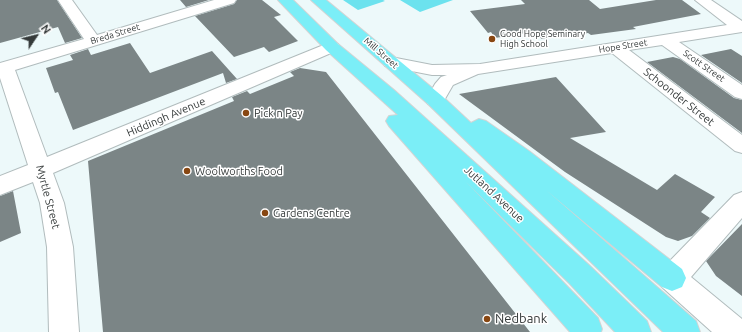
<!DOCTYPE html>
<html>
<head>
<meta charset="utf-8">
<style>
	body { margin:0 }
	#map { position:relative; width:742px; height:332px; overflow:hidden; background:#edf9fa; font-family:Ubuntu,sans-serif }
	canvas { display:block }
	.north { position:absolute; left:16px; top:16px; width:40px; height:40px; -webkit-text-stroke:3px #fff; paint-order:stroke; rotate:55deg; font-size:11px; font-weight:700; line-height:16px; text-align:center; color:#353a3a }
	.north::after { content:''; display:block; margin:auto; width:14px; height:18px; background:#353a3a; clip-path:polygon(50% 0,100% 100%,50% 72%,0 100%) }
</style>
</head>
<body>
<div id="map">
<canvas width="742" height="332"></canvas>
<div class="north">N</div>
</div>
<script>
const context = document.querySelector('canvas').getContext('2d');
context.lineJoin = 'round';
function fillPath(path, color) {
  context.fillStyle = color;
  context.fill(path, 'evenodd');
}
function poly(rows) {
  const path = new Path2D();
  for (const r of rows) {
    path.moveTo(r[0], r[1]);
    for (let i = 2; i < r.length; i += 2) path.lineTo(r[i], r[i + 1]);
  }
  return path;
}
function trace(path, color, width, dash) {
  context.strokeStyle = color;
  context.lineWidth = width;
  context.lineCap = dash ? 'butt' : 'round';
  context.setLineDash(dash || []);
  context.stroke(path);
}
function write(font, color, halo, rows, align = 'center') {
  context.font = font + ' Ubuntu,sans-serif';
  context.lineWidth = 3;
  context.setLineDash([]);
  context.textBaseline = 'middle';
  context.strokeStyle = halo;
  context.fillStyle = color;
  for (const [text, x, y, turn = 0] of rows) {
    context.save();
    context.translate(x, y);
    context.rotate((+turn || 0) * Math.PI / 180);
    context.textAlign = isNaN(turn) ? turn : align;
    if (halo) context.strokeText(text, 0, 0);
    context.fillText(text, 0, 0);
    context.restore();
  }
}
fillPath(poly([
	[343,0,383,0,385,1,358,10],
	[400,0,453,0,420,12]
]), '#6ce2ee');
fillPath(poly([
	[0,0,57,0,82,38,65,43,58,27,0,43],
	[180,0,209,0,186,7],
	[237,0,262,0,281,15,274,17,298,41,269,52,264,47,234,57,195,16,234,4],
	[521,0,589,0,600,9,656,0,682,0,701,14,633,27,636,29,591,35,588,33,560,37,558,35,542,39,532,32,495,38,491,32,488,33,470,11,525,4],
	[130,43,150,73,212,51,237,79,226,83,223,73,73,130,58,92,55,93,46,68,73,60,70,55,88,49,91,55],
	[731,49,742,56,742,83,701,55],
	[673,57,680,59,734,98,742,100,742,133,647,62],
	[300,68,326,72,530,332,103,332,88,161,234,101,232,97,247,91,250,94,294,76,290,72],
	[556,77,606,132,570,138,657,190,675,174,715,197,701,212,710,218,692,236,678,241,666,237,565,172,459,94],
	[13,191,21,233,0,242,0,196],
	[742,224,742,296,716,276,706,261]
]), '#7b8586');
const minor = poly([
	[58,0,72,0,97,35,214,0,236,0,234,3,15,70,47,157,326,44,332,42,338,44,340,47,338,50,53,173,64,203,73,247,79,332,49,332,47,247,40,203,33,182,0,195,0,176,28,165,0,78,0,63,84,39,58,0],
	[695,0,711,0,742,21,742,32,679,42,742,85,742,99,735,97,662,45,629,50,742,135,742,153,735,151,612,53,478,74,453,85,442,104,435,106,428,104,426,100,435,84,441,77,447,75,432,75,391,67,385,66,383,62,385,58,391,57,432,65,480,64,727,25,695,0],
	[742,192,742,218,691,277,742,319,742,332,712,332,662,287,658,278,662,269,734,195,742,192]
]);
const major = poly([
	[278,0,293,0,338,44,394,90,589,265,647,321,651,332,615,332,569,283,466,182,598,318,602,329,601,332,570,332,389,126,386,121,389,116,398,115,326,50,278,0],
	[311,0,326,0,442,96,471,123,479,119,486,121,529,151,682,269,686,278,682,287,672,291,662,287,546,190,696,321,700,332,663,332,428,104,311,0]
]);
trace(minor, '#b1bcbd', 2);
trace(major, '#d3d4d4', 2);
fillPath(minor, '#fff');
fillPath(major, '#7beef7');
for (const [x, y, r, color] of [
	[492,39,4,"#884712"],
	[246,113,4,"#884712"],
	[187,171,4,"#884712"],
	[265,213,4,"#884712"],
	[487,319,4,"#884712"]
]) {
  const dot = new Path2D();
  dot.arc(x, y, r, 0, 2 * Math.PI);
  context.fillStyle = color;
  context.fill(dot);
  trace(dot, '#fff', 1.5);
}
write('9px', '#353a3a', '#fff', [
	["Breda Street",115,34,-17],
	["Hope Street",623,46,-9],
	["Mill Street",381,53,41],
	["Scott Street",704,66,35]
]);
write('9px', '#353a3a', '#fff', [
	["Good Hope Seminary",500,34],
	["High School",500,44]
], 'left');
write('11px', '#353a3a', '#fff', [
	["Schoonder Street",679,97,38],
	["Hiddingh Avenue",166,117,-23],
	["Jutland Avenue",494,194,43],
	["Myrtle Street",48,197,75]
]);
write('11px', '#353a3a', '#fff', [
	["Pick n Pay",254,113],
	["Woolworths Food",195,171],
	["Gardens Centre",273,213]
], 'left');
write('13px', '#353a3a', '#fff', [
	["Nedbank",495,319]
], 'left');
</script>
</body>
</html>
